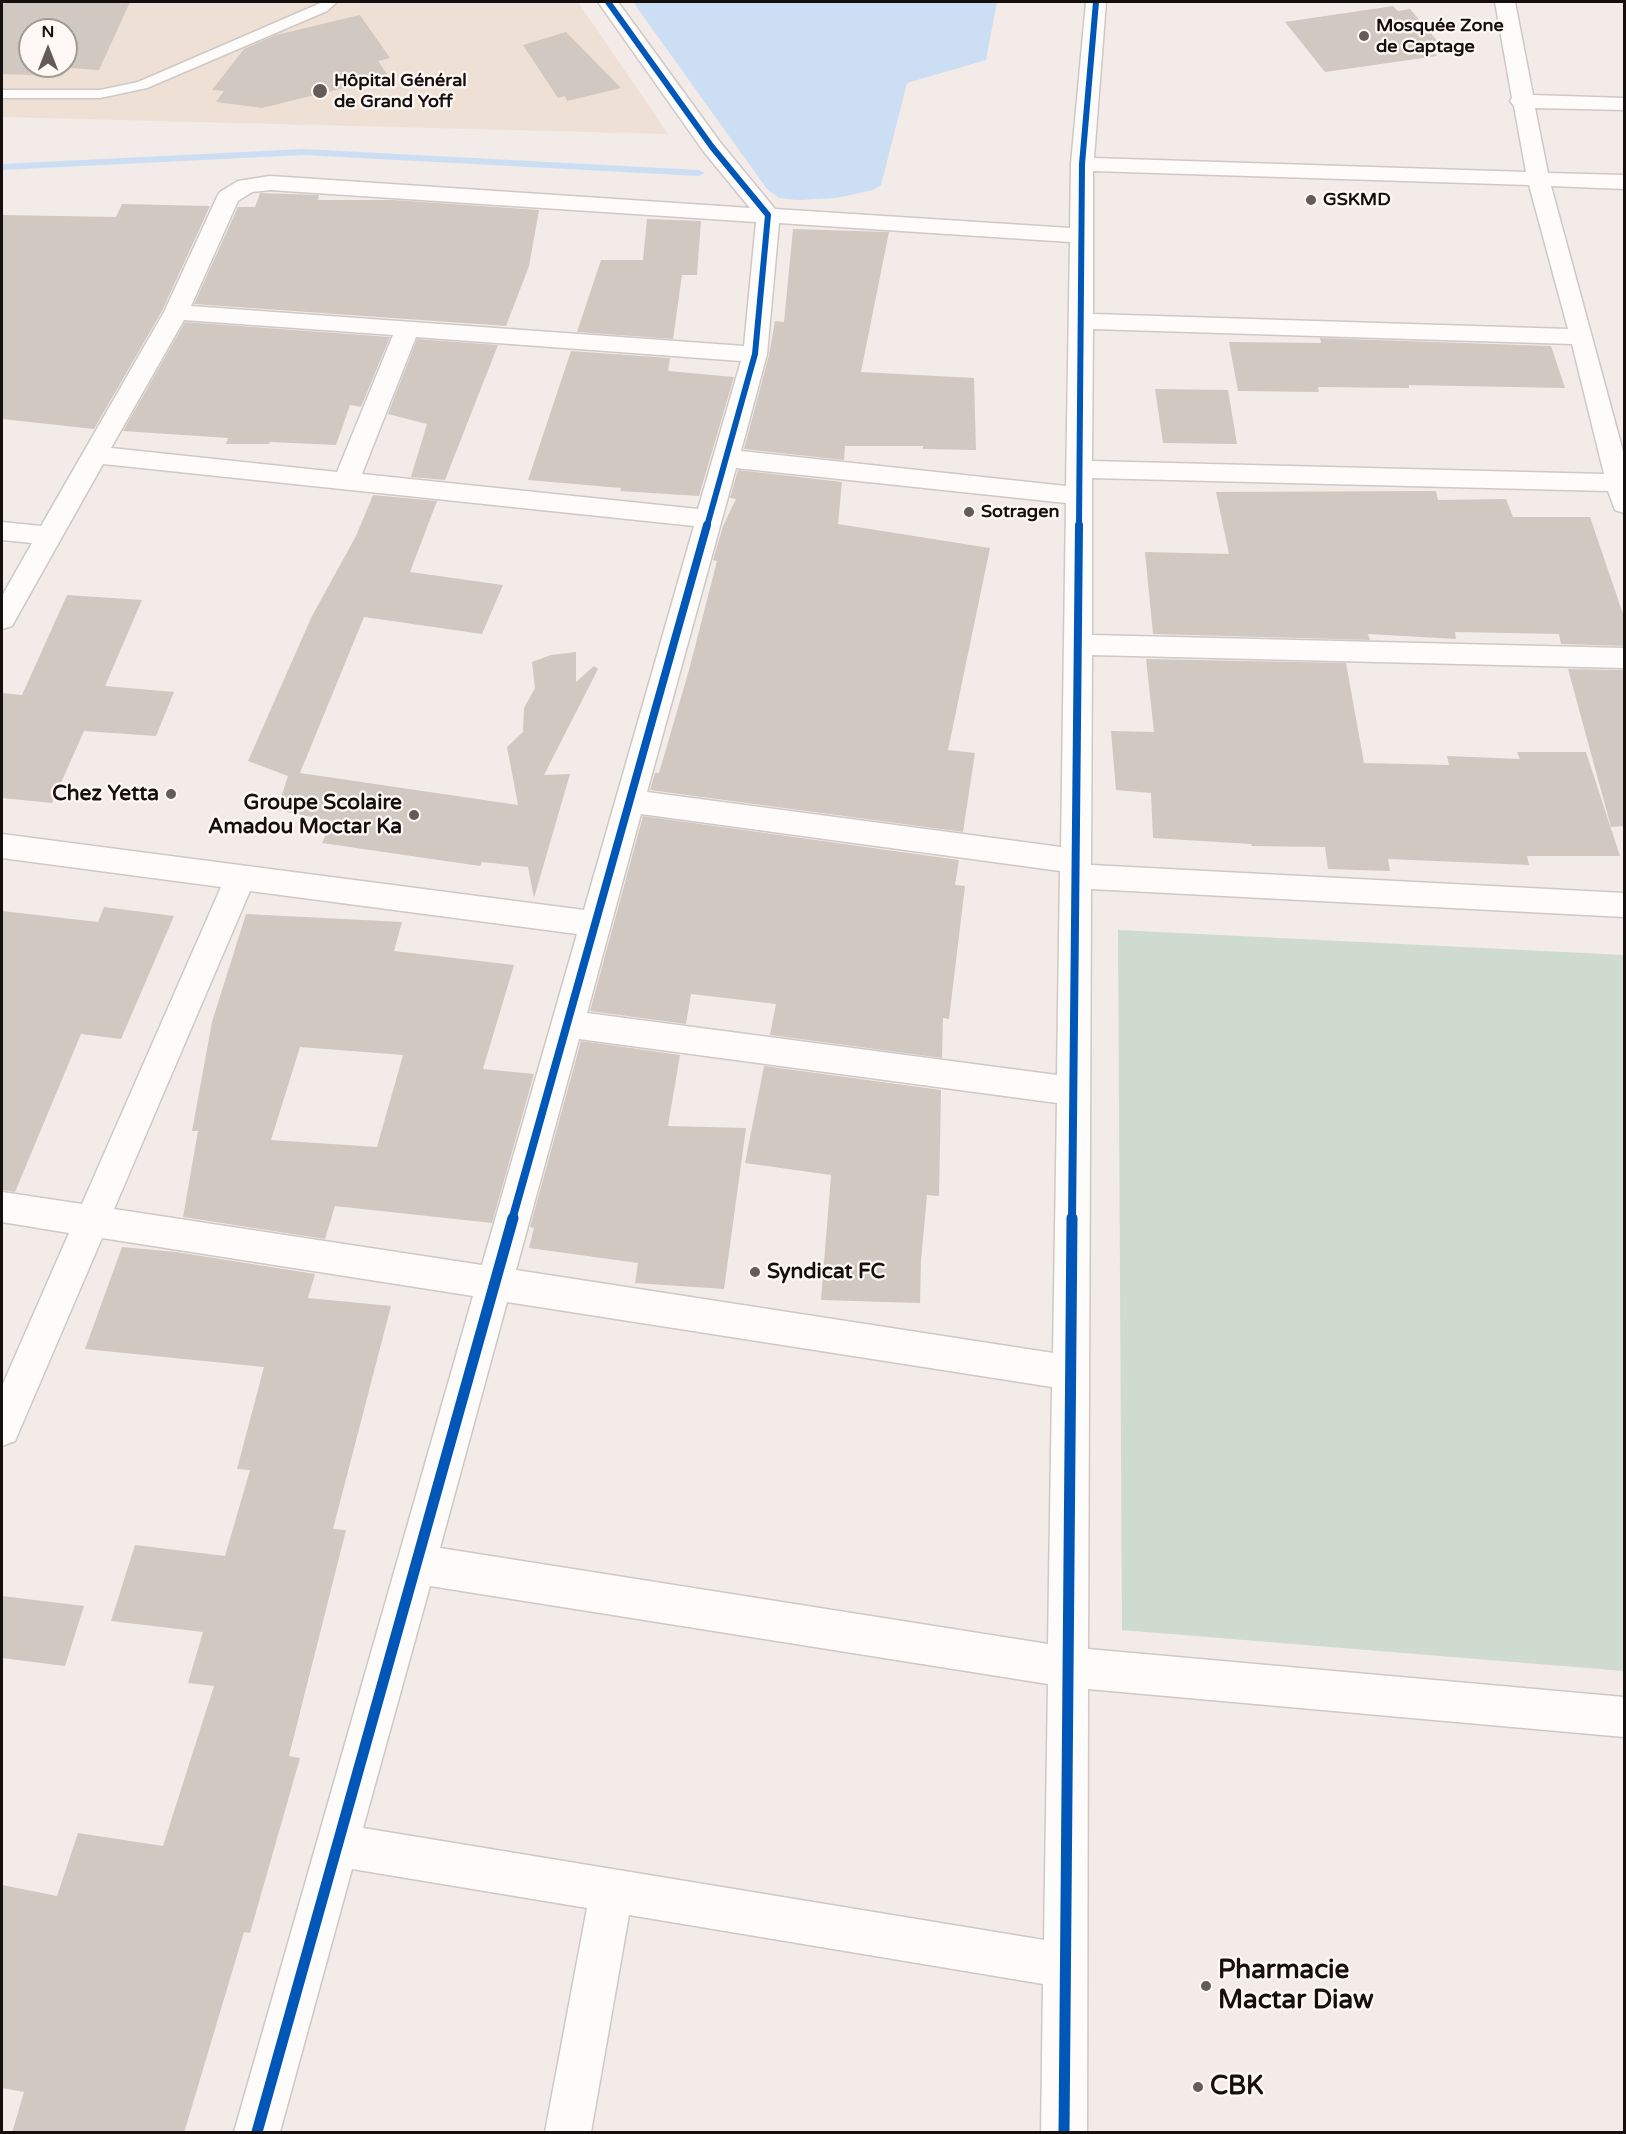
<!DOCTYPE html>
<html>
<head>
<meta charset="utf-8">
<style>
	body { margin:0 }
	#map { position:relative; width:1626px; height:2134px; overflow:hidden; background:#f3ebe7; font-family:"Varela Round",sans-serif }
	canvas { display:block }
	.frame { position:absolute; inset:0; border:3px solid #150f0d; pointer-events:none }
	.north { position:absolute; left:18px; top:18px; width:60px; height:60px; box-sizing:border-box; background:#fff8f5; border:2px solid #a19b98; border-radius:50%; rotate:0deg; font-size:16px; font-weight:700; line-height:24px; text-align:center; color:#150f0d }
	.north::after { content:''; display:block; margin:auto; width:21px; height:27px; background:#635c59; clip-path:polygon(50% 0,100% 100%,50% 72%,0 100%) }
</style>
</head>
<body>
<div id="map">
<canvas width="1626" height="2134"></canvas>
<div class="frame"></div>
<div class="north">N</div>
</div>
<script>
const context = document.querySelector('canvas').getContext('2d');
context.lineJoin = 'round';
function fillPath(path, color) {
  context.fillStyle = color;
  context.fill(path, 'evenodd');
}
function poly(rows) {
  const path = new Path2D();
  for (const r of rows) {
    path.moveTo(r[0], r[1]);
    for (let i = 2; i < r.length; i += 2) path.lineTo(r[i], r[i + 1]);
  }
  return path;
}
function trace(path, color, width, dash) {
  context.strokeStyle = color;
  context.lineWidth = width;
  context.lineCap = dash ? 'butt' : 'round';
  context.setLineDash(dash || []);
  context.stroke(path);
}
function write(font, color, halo, rows, align = 'center') {
  context.font = font + ' "Varela Round",sans-serif';
  context.lineWidth = 4.5;
  context.setLineDash([]);
  context.textBaseline = 'middle';
  context.strokeStyle = halo;
  context.fillStyle = color;
  for (const [text, x, y, turn = 0] of rows) {
    context.save();
    context.translate(x, y);
    context.rotate((+turn || 0) * Math.PI / 180);
    context.textAlign = isNaN(turn) ? turn : align;
    if (halo) context.strokeText(text, 0, 0);
    context.fillText(text, 0, 0);
    context.restore();
  }
}
fillPath(poly([
	[2,2,578,2,668,134,2,117],
	[30,30,66,30,66,66,30,66]
]), '#efe0d6');
fillPath(poly([
	[1118,930,1624,955,1624,1671,1122,1630]
]), '#cedbce');
fillPath(poly([
	[633,2,997,2,986,60,907,83,881,185,873,190,836,198,797,200,779,198,767,189]
]), '#ccdef3');
fillPath(poly([
	[303,149,699,170,705,173,699,176,303,155,2,170,2,164,303,149]
]), '#ccdef3');
fillPath(poly([
	[2,2,130,2,99,70,68,68,62,76,2,74],
	[30,30,66,30,66,66,30,66],
	[1393,6,1398,11,1410,9,1445,50,1433,51,1437,56,1325,72,1285,22],
	[360,15,390,58,378,61,389,77,262,108,216,102,224,91,212,90,244,49,276,35],
	[566,32,621,88,567,101,565,96,558,98,523,45],
	[260,193,319,195,318,200,394,200,539,210,529,266,506,326,194,304,238,207,255,207],
	[122,204,210,206,162,311,94,429,2,419,2,215,116,217],
	[647,219,701,221,697,275,682,275,673,339,577,332,601,260,643,260],
	[793,229,889,232,861,372,974,378,976,450,923,449,923,446,845,446,844,460,744,449,769,355,775,321,784,322],
	[185,322,390,337,361,407,350,405,336,445,270,442,269,444,226,444,228,438,123,431],
	[1320,338,1551,346,1565,388,1409,385,1409,388,1318,387,1319,392,1238,391,1229,342,1321,343],
	[417,339,498,345,445,480,411,477,427,424,388,414],
	[571,351,670,358,668,371,734,377,699,496,620,491,621,488,528,480],
	[1155,389,1228,390,1237,444,1163,443],
	[738,470,842,482,838,524,990,548,948,750,975,753,963,832,650,790,655,773,659,773,689,670,717,561,713,560,723,526,736,499,730,498],
	[1436,491,1438,500,1506,499,1513,517,1590,517,1624,617,1624,646,1561,644,1559,634,1455,632,1456,639,1368,634,1370,640,1153,634,1145,552,1229,554,1216,492],
	[373,495,437,501,410,572,503,585,482,634,364,617,300,773,518,805,507,747,523,732,524,708,535,688,532,662,551,655,576,652,576,682,594,666,598,669,544,775,570,774,534,898,528,867,482,862,480,866,322,843,332,821,277,810,288,776,248,761,312,616,356,536],
	[67,595,142,600,105,686,174,692,156,736,84,731,52,803,2,798,2,693,22,695],
	[1146,659,1346,663,1364,763,1449,765,1447,756,1520,759,1517,752,1586,752,1620,856,1527,856,1529,865,1388,859,1390,871,1328,869,1325,847,1252,846,1251,844,1153,838,1151,793,1116,790,1111,731,1154,732],
	[1568,669,1624,670,1624,826,1611,827],
	[643,816,959,860,955,885,965,886,949,1019,943,1018,942,1058,770,1035,776,1004,691,994,686,1024,590,1011],
	[104,907,174,916,121,1039,81,1034,15,1192,2,1190,2,911,98,922],
	[246,914,402,922,394,951,514,965,483,1069,534,1074,492,1223,335,1206,325,1239,183,1217,198,1131,192,1131,212,1022],
	[300,1047,403,1055,377,1147,271,1140],
	[581,1041,680,1055,668,1126,746,1128,724,1289,635,1283,638,1263,529,1248,534,1228,530,1227],
	[764,1066,941,1090,939,1196,927,1195,921,1261,920,1303,821,1300,831,1175,745,1163],
	[122,1247,176,1252,315,1274,308,1298,391,1306,333,1529,346,1530,289,1756,300,1758,250,1933,244,1932,184,2133,12,2133,24,2092,2,2088,2,1885,57,1896,78,1833,163,1846,214,1686,188,1683,203,1632,111,1621,135,1545,225,1556,250,1470,237,1469,264,1367,85,1349],
	[2,1596,84,1606,65,1666,2,1658]
]), '#d1c8c1');
const lane = poly([
	[323,2,337,2,327,11,147,88,100,98,2,98,2,90,100,90,138,82,323,2]
]);
const street = poly([
	[598,2,618,2,720,142,775,209,1070,228,1071,164,1086,2,1106,2,1094,158,1526,172,1514,106,1510,101,1512,98,1495,2,1515,2,1533,95,1624,98,1624,110,1535,108,1548,173,1624,175,1624,189,1551,186,1624,455,1624,513,1615,510,1608,491,1092,478,1092,635,1624,648,1624,668,1092,655,1091,865,1624,893,1624,917,1091,889,1088,1649,1624,1697,1624,1737,1088,1689,1087,2132,1041,2132,1043,1984,629,1915,591,2132,545,2132,587,1908,352,1869,280,2132,234,2132,473,1296,102,1238,15,1441,2,1446,2,1386,69,1233,2,1222,2,1192,82,1204,221,887,2,858,2,834,584,910,694,526,103,464,12,626,2,629,2,596,32,543,2,540,2,522,41,526,164,312,217,197,220,192,238,181,270,176,750,208,704,152,598,2],
	[1093,171,1529,185,1568,329,1093,314,1093,171],
	[270,190,756,222,744,346,191,306,238,201,252,192,270,190],
	[779,223,1070,242,1066,486,741,451,767,354,779,223],
	[184,320,393,335,337,472,111,448,184,320],
	[1093,329,1572,344,1604,474,1092,461,1093,329],
	[416,337,741,361,698,509,362,474,416,337],
	[736,468,1066,503,1061,847,647,792,736,468],
	[641,814,1060,871,1057,1075,587,1013,641,814],
	[250,891,577,934,482,1265,114,1209,250,891],
	[579,1039,1057,1103,1053,1353,516,1270,579,1039],
	[507,1302,1052,1387,1048,1644,440,1548,507,1302],
	[430,1586,1048,1684,1044,1940,363,1828,430,1586]
]);
trace(lane, '#cfc8c5', 3);
trace(street, '#cfc8c5', 3);
fillPath(lane, '#fdfcfb');
fillPath(street, '#fdfcfb');
trace(poly([
	[608,2,712,147,768,215,755,354,707,526],
	[1079,526,1082,164,1096,2]
]), '#0057b8', 6);
trace(poly([
	[512,1220,707,525],
	[1072,1220,1079,525]
]), '#0057b8', 8);
trace(poly([
	[257,2132,513,1218],
	[1064,2132,1072,1218]
]), '#0057b8', 11);
for (const [x, y, r, color] of [
	[1364,36,6,"#635c59"],
	[320,91,8,"#635c59"],
	[1311,200,6,"#635c59"],
	[969,512,6,"#635c59"],
	[171,794,6,"#635c59"],
	[414,815,6,"#635c59"],
	[755,1272,6,"#635c59"],
	[1206,1986,6,"#635c59"],
	[1198,2087,6,"#635c59"]
]) {
  const dot = new Path2D();
  dot.arc(x, y, r, 0, 2 * Math.PI);
  context.fillStyle = color;
  context.fill(dot);
  trace(dot, '#fff8f5', 2);
}
write('bold 18px', '#150f0d', '#fff8f5', [
	["Mosquée Zone",1376,26],
	["de Captage",1376,47],
	["Hôpital Général",334,81],
	["de Grand Yoff",334,102],
	["GSKMD",1323,200],
	["Sotragen",981,512]
], 'left');
write('bold 21px', '#150f0d', '#fff8f5', [
	["Chez Yetta",159,794],
	["Groupe Scolaire",402,803],
	["Amadou Moctar Ka",402,827],
	["Syndicat FC",767,1272,"left"]
], 'right');
write('bold 26px', '#150f0d', '#fff8f5', [
	["Pharmacie",1218,1971],
	["Mactar Diaw",1218,2001],
	["CBK",1210,2087]
], 'left');
</script>
</body>
</html>
